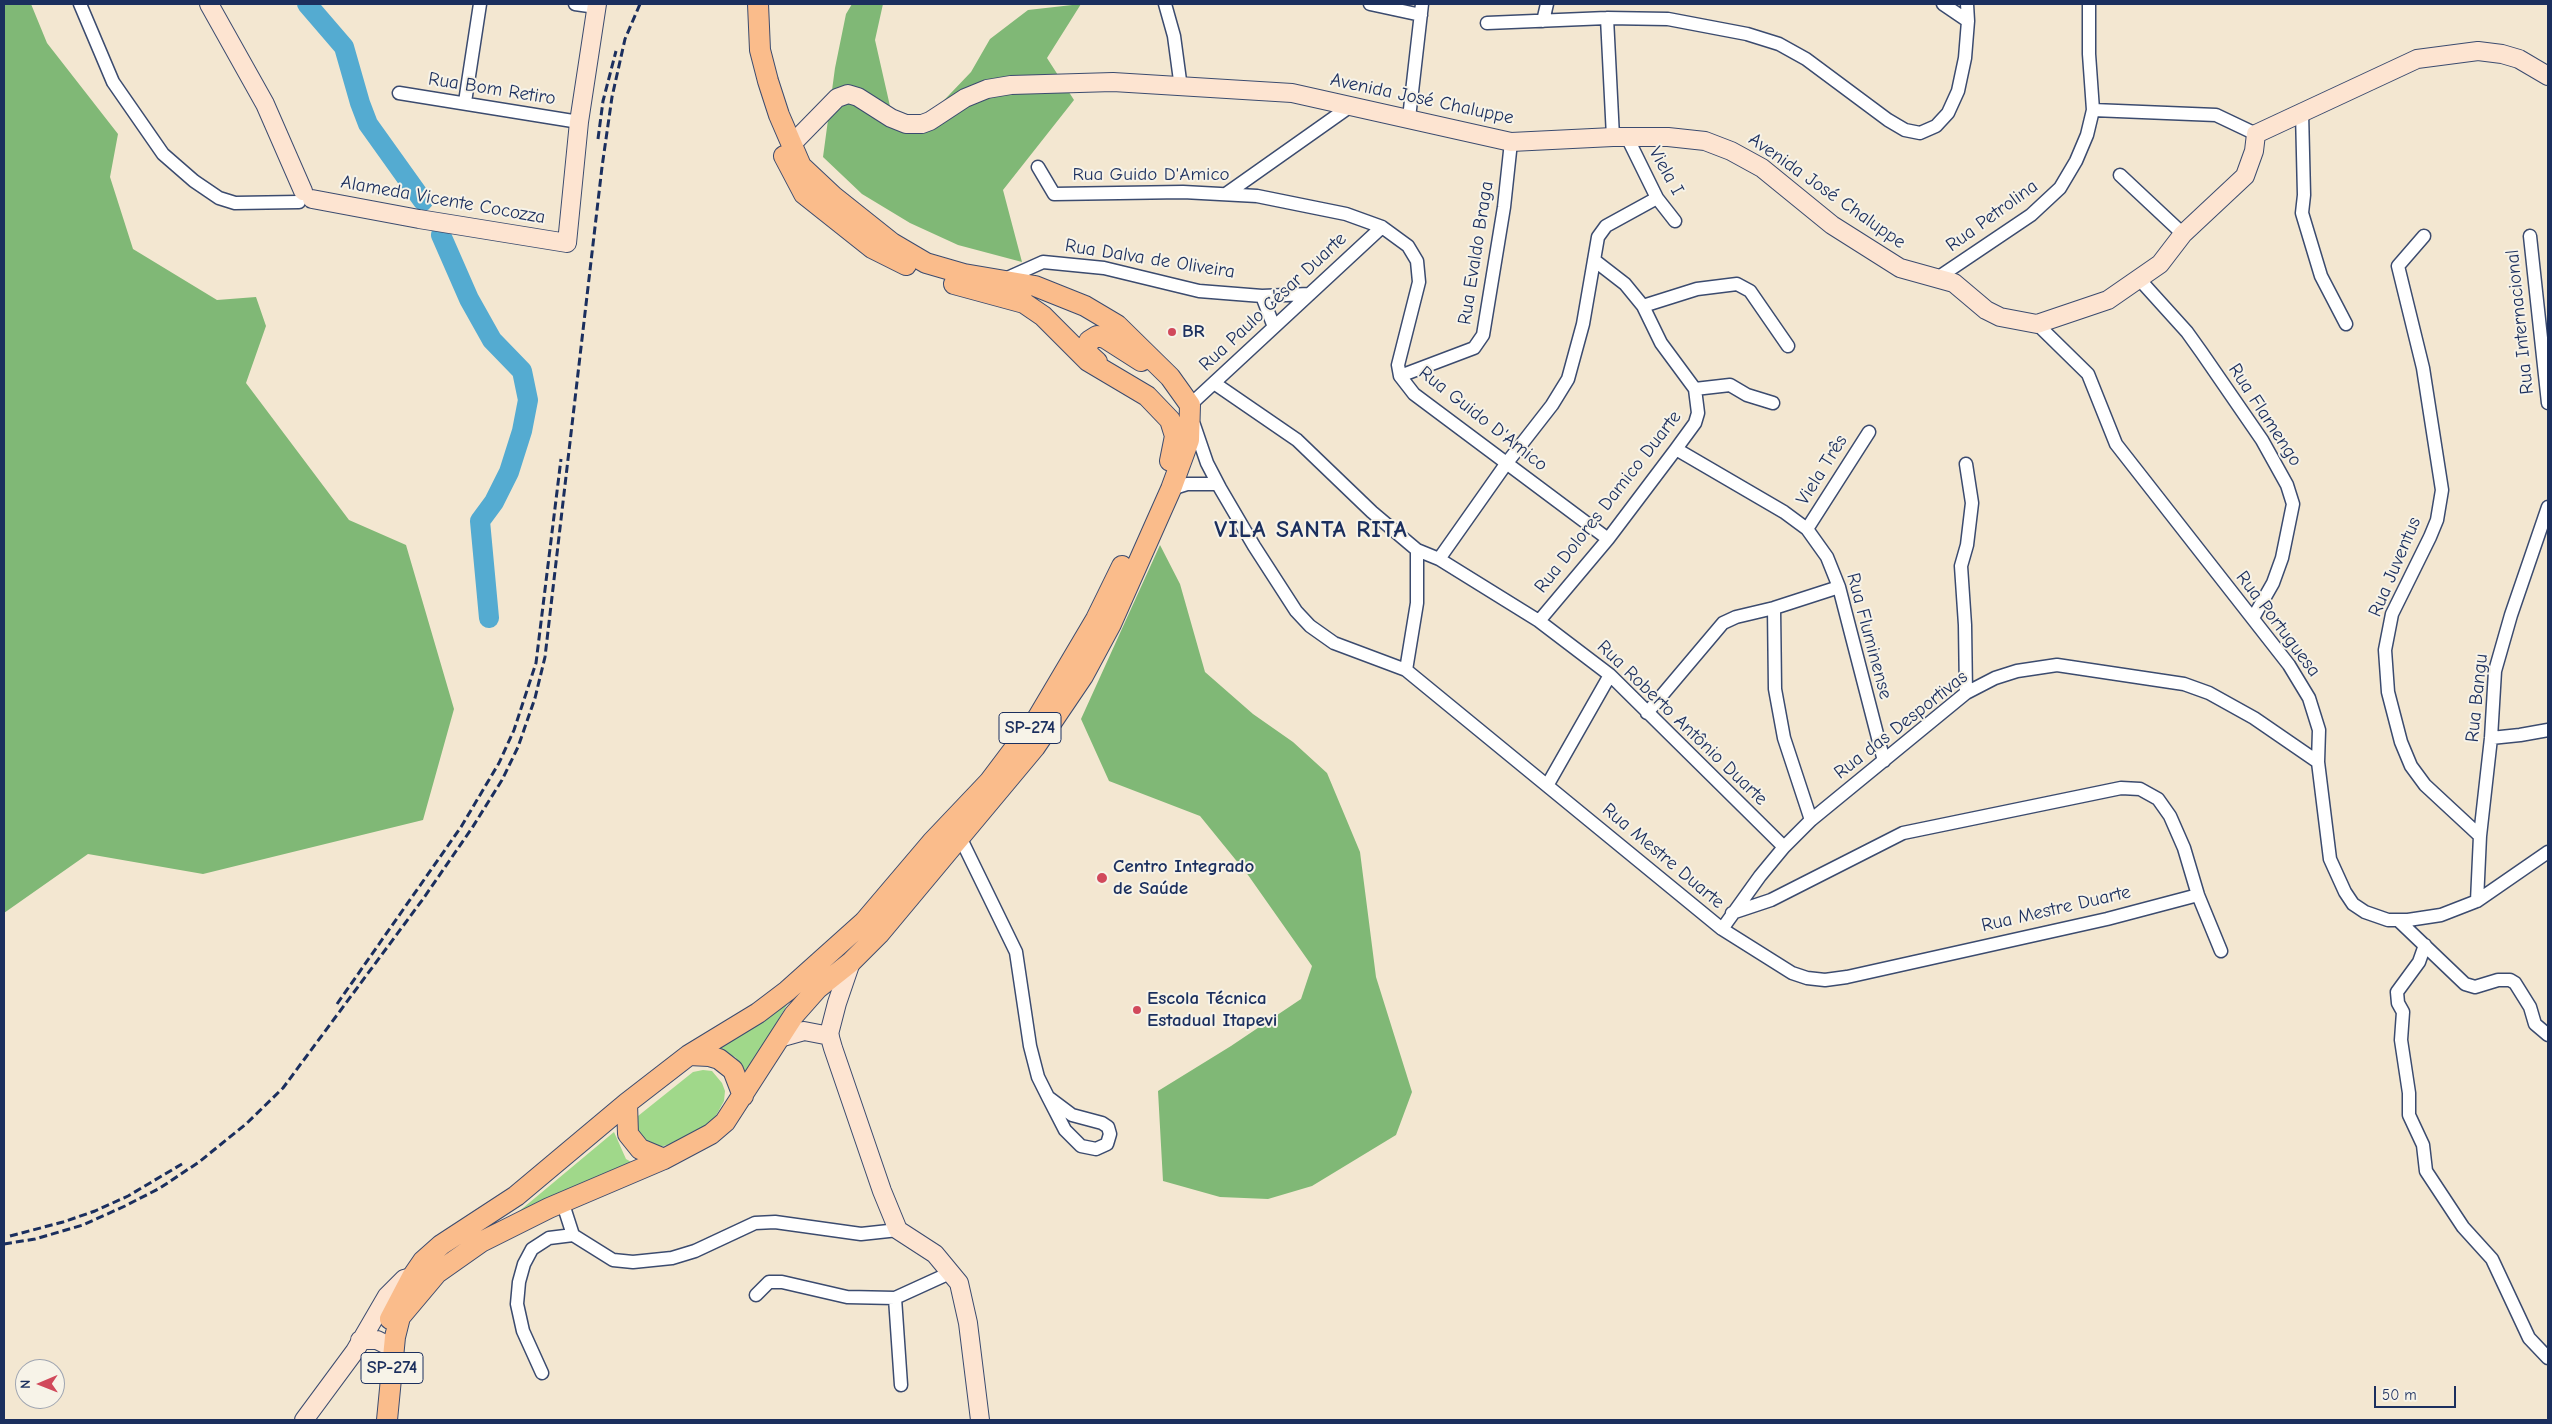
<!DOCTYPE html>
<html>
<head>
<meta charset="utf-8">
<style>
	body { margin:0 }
	#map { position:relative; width:2552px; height:1424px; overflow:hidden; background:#f3e7d1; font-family:"Comic Neue",sans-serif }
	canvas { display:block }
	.frame { position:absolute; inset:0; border:5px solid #1b2f5e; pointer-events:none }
	.north { position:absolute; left:15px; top:1359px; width:50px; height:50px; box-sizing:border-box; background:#f7f3e8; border:1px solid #9fa5b1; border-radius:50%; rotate:269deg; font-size:14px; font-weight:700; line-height:20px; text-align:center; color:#1b2f5e }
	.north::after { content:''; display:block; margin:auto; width:18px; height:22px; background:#d1495b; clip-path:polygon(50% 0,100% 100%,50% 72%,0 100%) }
	.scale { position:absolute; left:2374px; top:1386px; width:82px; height:22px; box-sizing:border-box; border:2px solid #1b2f5e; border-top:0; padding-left:6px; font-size:15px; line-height:18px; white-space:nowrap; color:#1b2f5e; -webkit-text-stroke:4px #f7f3e8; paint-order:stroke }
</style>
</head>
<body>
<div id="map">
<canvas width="2552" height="1424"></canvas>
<div class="frame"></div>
<div class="north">N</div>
<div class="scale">50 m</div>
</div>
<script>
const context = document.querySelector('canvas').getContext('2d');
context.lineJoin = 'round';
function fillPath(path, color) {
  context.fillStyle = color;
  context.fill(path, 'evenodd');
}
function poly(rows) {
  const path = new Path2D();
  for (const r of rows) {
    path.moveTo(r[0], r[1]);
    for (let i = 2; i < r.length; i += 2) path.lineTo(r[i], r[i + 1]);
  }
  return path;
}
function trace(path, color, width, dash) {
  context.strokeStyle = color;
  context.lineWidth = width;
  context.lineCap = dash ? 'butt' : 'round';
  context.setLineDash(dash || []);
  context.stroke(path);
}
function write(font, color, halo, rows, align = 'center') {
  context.font = font + ' "Comic Neue",sans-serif';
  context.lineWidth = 4;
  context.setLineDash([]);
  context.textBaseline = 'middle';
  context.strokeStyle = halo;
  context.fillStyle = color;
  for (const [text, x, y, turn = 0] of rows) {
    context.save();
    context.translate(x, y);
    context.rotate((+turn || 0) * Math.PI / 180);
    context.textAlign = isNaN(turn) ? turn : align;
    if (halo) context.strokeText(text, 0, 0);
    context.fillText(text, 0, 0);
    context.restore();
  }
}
fillPath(poly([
	[788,1003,745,1077,744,1068,735,1057,715,1050],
	[703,1070,712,1071,722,1083,725,1091,724,1101,713,1121,694,1135,678,1142,656,1148,648,1145,634,1130,638,1116,693,1072],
	[614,1132,626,1159,633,1163,505,1223]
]), '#a0d88a');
fillPath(poly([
	[4,4,31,4,47,43,118,134,110,177,133,249,217,300,256,297,266,326,246,383,349,520,406,545,454,709,423,820,203,874,88,854,4,913],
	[852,4,883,4,875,40,892,115,928,117,971,72,990,39,1028,10,1081,4,1047,58,1074,100,1003,190,1022,262,958,245,910,223,862,194,823,157,835,68,846,14],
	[1160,545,1180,584,1205,672,1253,714,1293,742,1327,773,1360,852,1376,977,1412,1092,1396,1135,1312,1186,1268,1199,1220,1197,1163,1181,1158,1091,1231,1046,1301,999,1312,966,1248,875,1200,816,1109,781,1081,719]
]), '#80b876');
trace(poly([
	[307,4,344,47,360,103,368,124,423,201],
	[441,235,469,299,492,340,522,371,528,400,522,431,509,472,494,502,480,521,489,618]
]), '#54abd1', 20);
const street = poly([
	[80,4,113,82,163,154,194,181,219,198,235,203,299,202],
	[575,4,596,7],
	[1165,4,1174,36,1181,88],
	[1370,4,1421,15],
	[1943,4,1968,21],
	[1607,18,1613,137],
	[1543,21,1547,4],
	[1487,23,1607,18,1668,19,1747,34,1779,44,1806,59,1888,120,1905,130,1920,133,1936,126,1948,113,1958,91,1965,58,1968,21,1967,4],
	[399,93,579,122],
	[465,102,480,4],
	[2093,110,2216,115,2256,134],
	[2302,112,2304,195,2302,213,2321,276,2346,324],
	[1409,118,1422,4],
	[1627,137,1657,198,1675,221],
	[1038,167,1054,194,1183,192,1257,196,1346,214,1382,227,1408,246,1417,261,1419,282,1398,365,1400,376,1414,394,1608,539],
	[2120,175,2183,234],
	[1226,194,1352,105],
	[2424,236,2398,266,2423,368,2442,490,2437,520,2430,537,2392,614,2385,650,2388,692,2401,742,2411,766,2425,785,2480,836],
	[2530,236,2548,403],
	[1005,279,1043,262,1104,268,1199,291,1262,296,1309,294],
	[1936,279,2031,215,2060,188,2076,161,2087,135,2093,110,2089,54,2089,4],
	[2140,280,2187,332,2202,353,2262,440,2287,485,2293,504,2282,558,2273,583,2253,618],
	[1262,296,1274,327],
	[1643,306,1697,289,1737,284,1750,291,1788,346],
	[2037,324,2088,374,2116,444,2289,665,2309,698,2319,730,2318,762,2330,859,2345,892,2353,904,2365,912,2388,920,2408,920,2441,915,2477,901,2548,852],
	[1400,376,1474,348,1483,335,1504,207,1511,142],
	[1214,383,1297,440,1372,512,1417,550,1439,559,1539,621,1610,675,1784,847],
	[1695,389,1730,385,1747,395,1773,403],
	[1190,405,1382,227],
	[1194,425,1207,463,1220,488,1254,546,1296,611,1310,626,1334,643,1406,670,1722,929,1792,973,1807,978,1825,980,1847,977,2107,919,2198,895],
	[1676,449,1784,512,1807,529,1827,557,1839,587,1884,761],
	[1171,489,1187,484,1218,484],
	[1807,529,1869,432],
	[1439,559,1506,464,1552,405,1568,379,1583,324,1598,237,1606,226,1657,198],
	[1774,608,1775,689,1784,738,1811,820],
	[1539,621,1608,539,1676,449,1695,423,1698,413,1695,389,1661,343,1643,306,1625,284,1594,260],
	[1406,670,1417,603,1417,550],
	[1966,693,1965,625,1961,566,1967,545,1972,503,1966,464],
	[1647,713,1723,623,1736,617,1774,608,1839,587],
	[2491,738,2520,735,2548,730],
	[1548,784,1610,675],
	[959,835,1016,952,1030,1046,1038,1077,1048,1097,1065,1130,1081,1146,1096,1149,1107,1144,1110,1134,1108,1127,1102,1123,1072,1115,1048,1097],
	[2477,901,2480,836,2491,738,2495,671,2511,615,2548,507],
	[1732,913,1771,900,1903,833,2121,788,2140,789,2158,799,2170,816,2184,848,2198,895,2221,951],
	[2398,920,2465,984,2475,987,2498,980,2510,980,2515,983,2530,1007,2535,1024,2548,1035],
	[1722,929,1760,876,1784,847,1811,820,1966,693,1995,678,2017,671,2057,665,2184,684,2209,693,2254,718,2318,762],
	[2425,945,2419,962,2397,992,2398,1003,2403,1012,2401,1040,2409,1093,2409,1115,2423,1145,2426,1171,2463,1227,2492,1259,2529,1338,2548,1358],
	[563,1204,573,1235,613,1260,633,1262,672,1258,695,1251,755,1223,775,1222,861,1234,898,1230],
	[756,1295,769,1282,782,1282,847,1297,895,1298,952,1272],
	[895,1298,901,1385],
	[542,1373,523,1331,517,1304,519,1282,524,1264,532,1249,549,1238,573,1235]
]);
const secondary = poly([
	[209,4,265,104,303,191],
	[792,144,837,98,848,94,858,97,891,118,906,124,922,124,930,121,965,98,987,89,1011,85,1113,82,1292,93,1511,142,1613,137,1668,137,1705,141,1731,151,1762,168,1832,225,1900,268,1954,283,1986,310,2000,317,2037,324,2108,300,2160,264,2183,234,2245,176,2254,151,2256,134,2417,59,2478,51,2502,54,2519,59,2548,76],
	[312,199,419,219,567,243,579,122,597,4],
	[851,962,837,1003,829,1034,833,1048,882,1191,898,1230,935,1254,959,1283,968,1323,980,1420],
	[779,1038,804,1031,830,1036],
	[360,1340,377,1340,385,1344],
	[304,1420,355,1351,387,1296,404,1279,412,1277]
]);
const primary = poly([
	[784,156,804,194,872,248,906,265],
	[954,284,1024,303,1043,316,1088,361,1147,396,1170,420,1175,436,1170,461],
	[1097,362,1086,352,1089,341,1097,336,1105,338,1141,361],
	[689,1055,709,1056,719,1059,733,1070,743,1096],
	[627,1103,628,1134,640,1149,664,1159],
	[390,1319,412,1277,423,1261,441,1245,516,1196,627,1103,689,1055,758,1013,787,991,864,922,932,842,989,782,1038,717,1096,619,1122,566],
	[387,1420,395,1337,400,1317,437,1273,481,1242,549,1208,664,1159,711,1134,725,1122,794,1015,817,989,851,962,879,934,1035,747,1083,676,1111,624,1171,489,1189,440,1190,405,1170,377,1117,325,1085,306,1035,286,964,274,926,263,892,243,833,196,801,166,779,115,768,81,760,50,758,4]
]);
trace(street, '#3b4b6f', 15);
trace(secondary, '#3b4b6f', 20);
trace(primary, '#3b4b6f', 22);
trace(street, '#fff', 12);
trace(secondary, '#fde4d1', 18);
trace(primary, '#fabc8b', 20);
trace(poly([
	[598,139,603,101,616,51],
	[337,1004,461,827,499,763,514,730,536,663,561,459],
	[10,1236,63,1222,95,1211,128,1196,182,1164],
	[4,1244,35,1239,83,1225,125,1206,160,1188,199,1162,246,1124,283,1088,423,899,472,828,502,780,518,747,535,698,545,657,602,167,612,97,625,39,640,4]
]), '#1b2f5e', 3, [8, 4]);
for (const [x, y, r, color] of [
	[1172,332,5,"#d1495b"],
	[1102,878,6,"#d1495b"],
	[1137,1010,5,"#d1495b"]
]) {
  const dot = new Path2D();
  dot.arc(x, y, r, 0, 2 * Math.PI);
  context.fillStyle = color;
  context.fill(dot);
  trace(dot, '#f7f3e8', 2);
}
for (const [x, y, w] of [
	[1030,728,62],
	[392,1368,62]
]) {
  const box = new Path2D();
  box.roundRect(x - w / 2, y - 15.5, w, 31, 4);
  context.fillStyle = '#f7f3e8';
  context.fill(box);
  trace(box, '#1b2f5e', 1);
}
write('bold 18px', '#1b2f5e', null, [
	["SP-274",1030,728],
	["SP-274",392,1368]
]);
write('19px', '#1b2f5e', '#f7f3e8', [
	["Rua Bom Retiro",492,89,9],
	["Avenida José Chaluppe",1422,99,12],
	["Viela I",1666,171,61],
	["Rua Guido D'Amico",1151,175],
	["Avenida José Chaluppe",1827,191,35],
	["Alameda Vicente Cocozza",443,200,10],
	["Rua Petrolina",1992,216,-36],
	["Rua Evaldo Braga",1476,253,-81],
	["Rua Dalva de Oliveira",1150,259,9],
	["Rua Paulo César Duarte",1273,302,-43],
	["Rua Internacional",2520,322,-96],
	["Rua Flamengo",2265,415,57],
	["Rua Guido D'Amico",1483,419,38],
	["Viela Três",1822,470,-58],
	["Rua Dolores Damico Duarte",1608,502,-52],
	["Rua Juventus",2395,567,-67],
	["Rua Portuguesa",2278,624,53],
	["Rua Fluminense",1869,636,75],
	["Rua Bangu",2477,698,-84],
	["Rua Roberto Antônio Duarte",1682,723,44],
	["Rua das Desportivas",1901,725,-38],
	["Rua Mestre Duarte",1663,856,40],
	["Rua Mestre Duarte",2056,909,-13]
]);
write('bold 19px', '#1b2f5e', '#f7f3e8', [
	["BR",1182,332],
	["Centro Integrado",1113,867],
	["de Saúde",1113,889],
	["Escola Técnica",1147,999],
	["Estadual Itapevi",1147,1021]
], 'left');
context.letterSpacing = '1px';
write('bold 24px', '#1b2f5e', '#f7f3e8', [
	["VILA SANTA RITA",1311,530]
]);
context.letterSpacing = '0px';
</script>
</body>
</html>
